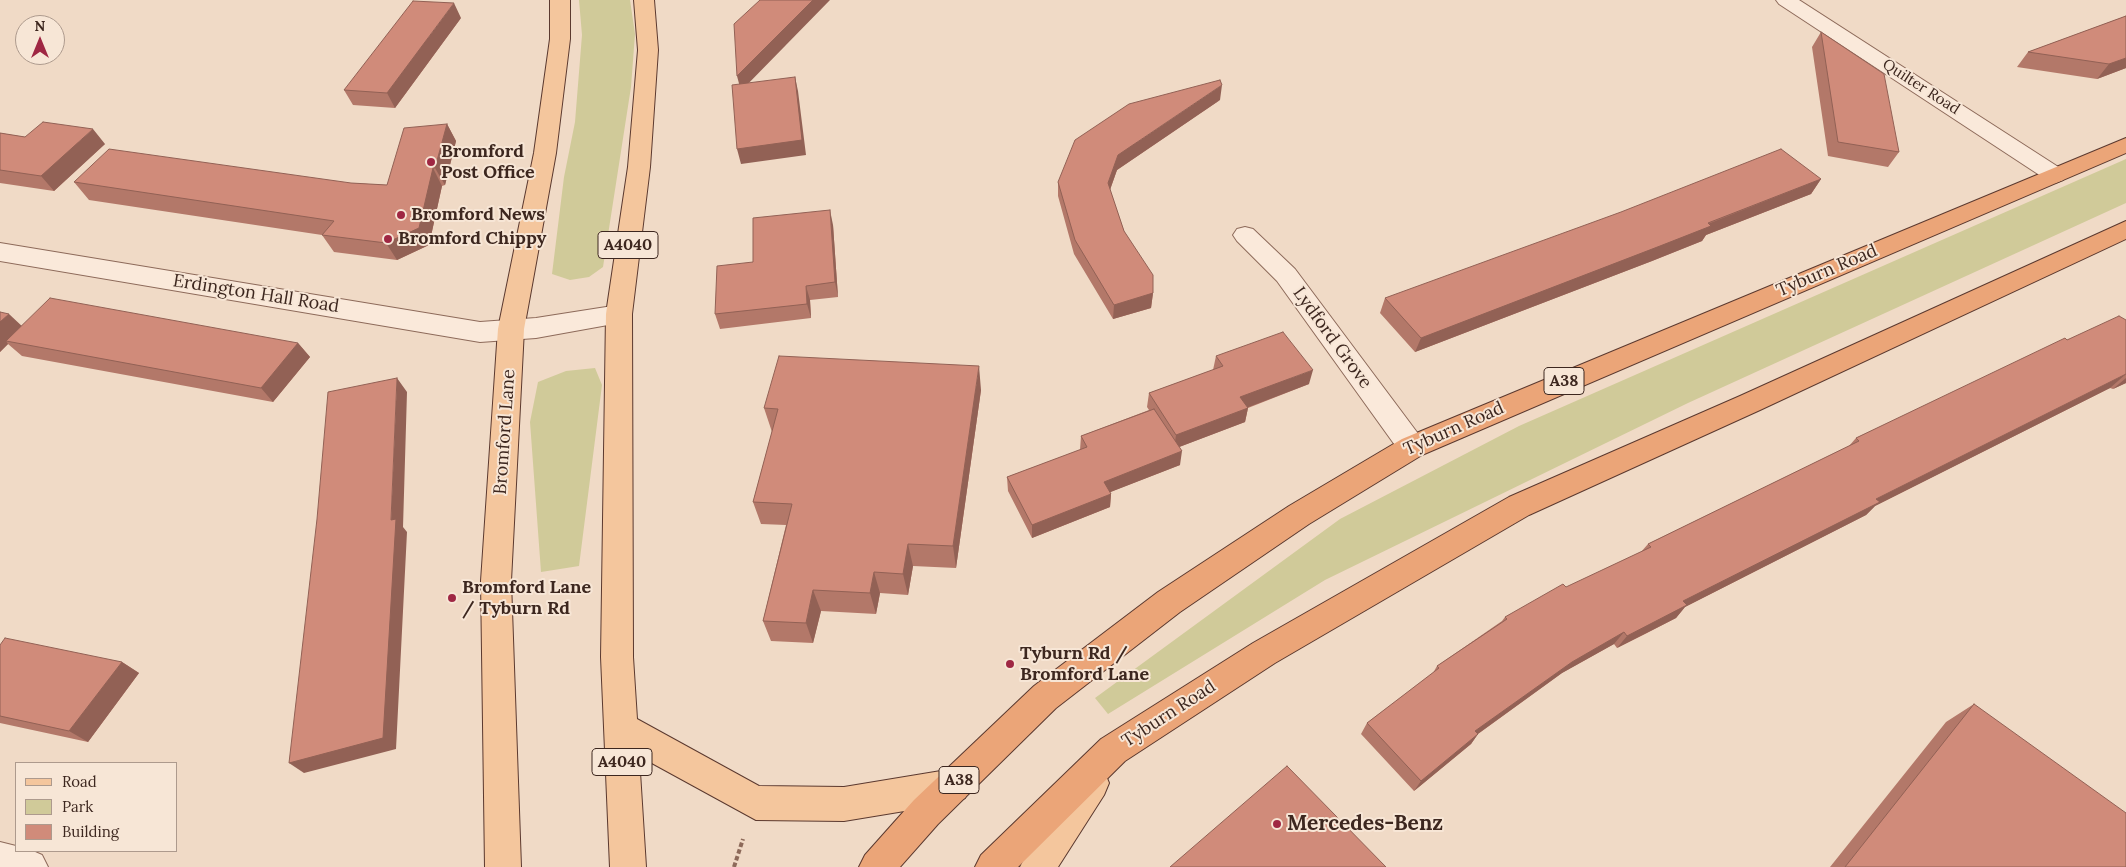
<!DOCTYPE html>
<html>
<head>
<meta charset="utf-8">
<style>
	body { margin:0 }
	#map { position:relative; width:2126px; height:867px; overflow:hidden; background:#f0dac6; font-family:Lora,serif }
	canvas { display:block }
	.legend { position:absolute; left:15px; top:762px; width:162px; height:90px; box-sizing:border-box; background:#f7e6d6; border:1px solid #ad9a8d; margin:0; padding:6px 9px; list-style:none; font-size:15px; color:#3d271f }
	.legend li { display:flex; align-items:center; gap:10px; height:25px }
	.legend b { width:25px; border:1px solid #ad9a8d }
	.north { position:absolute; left:15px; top:15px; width:50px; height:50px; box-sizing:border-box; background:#f7e6d6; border:1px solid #ad9a8d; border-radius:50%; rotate:0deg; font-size:14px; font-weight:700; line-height:20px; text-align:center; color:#3d271f }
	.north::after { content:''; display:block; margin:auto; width:18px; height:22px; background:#9f2743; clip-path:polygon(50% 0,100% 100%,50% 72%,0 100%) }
</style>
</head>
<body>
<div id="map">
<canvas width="2126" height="867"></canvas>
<ul class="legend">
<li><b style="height:6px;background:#f4c69d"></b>Road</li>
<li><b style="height:14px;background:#d0ca99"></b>Park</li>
<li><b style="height:14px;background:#d08b7a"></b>Building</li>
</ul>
<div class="north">N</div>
</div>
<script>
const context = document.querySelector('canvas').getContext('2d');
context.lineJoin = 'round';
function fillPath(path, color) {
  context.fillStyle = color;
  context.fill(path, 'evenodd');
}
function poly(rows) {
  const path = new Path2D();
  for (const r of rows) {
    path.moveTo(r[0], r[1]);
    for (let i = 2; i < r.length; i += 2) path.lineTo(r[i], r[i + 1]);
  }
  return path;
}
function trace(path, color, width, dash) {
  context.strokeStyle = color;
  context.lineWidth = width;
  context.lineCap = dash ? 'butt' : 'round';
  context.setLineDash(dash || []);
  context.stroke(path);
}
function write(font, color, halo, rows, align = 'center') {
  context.font = font + ' Lora,serif';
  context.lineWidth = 4;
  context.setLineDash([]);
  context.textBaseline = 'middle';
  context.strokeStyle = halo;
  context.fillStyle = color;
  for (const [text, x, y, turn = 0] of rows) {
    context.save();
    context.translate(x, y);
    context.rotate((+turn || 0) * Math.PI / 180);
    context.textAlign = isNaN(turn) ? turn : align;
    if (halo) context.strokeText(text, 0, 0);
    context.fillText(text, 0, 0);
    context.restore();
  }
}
fillPath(poly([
	[579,0,630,0,635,34,631,87,603,267,589,277,570,280,552,274,564,177,575,122,582,35],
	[2126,159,2126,203,1688,403,1325,580,1108,714,1095,698,1340,519,1519,426],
	[595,368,602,385,579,566,541,572,530,422,538,382,566,371]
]), '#d0ca99');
const minor = poly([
	[1776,0,1799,0,2063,170,2066,175,2063,180,2055,183,2047,180,1779,4,1776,0],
	[1245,227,1253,229,1295,269,1422,439,1426,447,1422,455,1412,458,1402,455,1277,281,1237,241,1233,235,1237,229,1245,227],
	[0,243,480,322,536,318,619,305,628,307,632,314,628,321,619,323,536,338,480,342,0,261,0,243],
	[0,842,16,846,16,851,33,851,42,855,48,867,0,867,0,842]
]);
const primary = poly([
	[550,0,570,0,570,39,556,153,524,329,511,581,521,867,485,867,481,581,498,329,534,153,550,39,550,0],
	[634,0,654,0,658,50,650,167,632,314,633,657,637,719,759,786,844,787,953,769,965,774,970,786,965,798,953,803,844,821,756,820,639,756,646,867,610,867,601,657,606,314,628,167,638,50,634,0],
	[1092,766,1104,771,1109,783,1104,795,1058,867,1020,867,1026,855,1080,771,1092,766]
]);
const trunk = poly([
	[2126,138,2126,153,1422,455,1309,524,1180,612,1056,708,938,824,900,867,859,867,865,855,914,800,1034,686,1158,592,1289,506,1402,439,2126,138],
	[2126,221,2126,239,1760,410,1529,515,1275,663,1125,761,1018,867,975,867,981,855,1101,739,1253,643,1509,497,1740,396,2126,221]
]);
trace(minor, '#8d6a5a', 2);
trace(primary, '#5b392f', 2);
trace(trunk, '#5b392f', 2);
trace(poly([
	[734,867,743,839]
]), '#8d6a5a', 4, [4.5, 2.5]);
fillPath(minor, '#fae9da');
fillPath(primary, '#f4c69d');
fillPath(trunk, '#eba578');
fillPath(poly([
	[2126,16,2126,68,2097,79,2017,67,2028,52],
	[461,18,395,108,353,105,344,90],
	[1821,32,1899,152,1888,167,1828,156,1812,47],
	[1220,100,1117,170,1110,190,1124,231,1153,293,1151,308,1113,319,1074,254,1058,196,1058,182],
	[447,124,456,141,445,185,442,186,429,245,397,260,334,252,322,235,89,200,74,182,351,183,387,185],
	[0,133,25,137,105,144,54,191,0,183],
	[1821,179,1811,194,1706,235,1702,241,1652,261,1415,352,1380,313,1385,298],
	[833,225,838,297,810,300,811,318,720,329,715,314,753,262],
	[0,312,21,326,298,343,310,357,273,402,22,356,8,344,0,352],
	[2126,320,2126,383,2113,389,2110,388,1875,506,1866,515,1685,607,1676,618,1647,633,1617,648,1614,644,1562,673,1478,734,1471,744,1414,791,1361,734,1367,723,1433,673,1437,666,1502,621,1505,617,1641,552,1648,544,1849,446,1856,438,2067,340],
	[1216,356,1309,384,1248,408,1245,422,1179,447,1180,465,1110,492,1111,494,1110,507,1032,538,1008,491,1007,477,1080,450,1081,436,1149,410,1147,407,1149,393,1213,370],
	[981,390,956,568,913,566,908,595,880,593,876,614,821,611,813,643,771,641,763,621,786,525,761,524,753,502,772,432,764,408],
	[0,645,122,662,139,673,88,742,0,723],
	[1974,704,2126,867,1830,867,1946,722]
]), '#b37869');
fillPath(poly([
	[813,0,830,0,741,91,737,76],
	[454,3,461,18,395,108,387,93],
	[2126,58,2126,68,2097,79,2109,64],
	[795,77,798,91,806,155,741,164,737,149],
	[1222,85,1220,100,1117,170,1107,198,1108,183,1118,155],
	[447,124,456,141,445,185,435,168],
	[93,129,105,144,54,191,41,176],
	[433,168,442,186,429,245,397,260,386,243],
	[1821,179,1811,194,1706,235,1702,241,1652,261,1415,352,1421,338],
	[830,210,833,225,838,297,835,282],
	[806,286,810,300,811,318,807,304],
	[1153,293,1151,308,1113,319,1114,305],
	[9,314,24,328,6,341,8,344,0,352,0,322],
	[298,343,310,357,273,402,261,388],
	[979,366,981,390,956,568,953,546],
	[1313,370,1309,384,1238,411,1240,397],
	[2126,374,2110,388,1875,506,1866,515,1685,607,1676,618,1617,648,1627,636,1683,601,1876,499],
	[397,378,407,392,403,527,407,532,396,749,304,773,289,763,391,520],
	[2126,378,2126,383,2113,389],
	[1248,408,1245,422,1174,449,1176,435],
	[1182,451,1180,465,1103,495,1104,482],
	[1111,494,1110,507,1032,538,1032,525],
	[908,544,913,566,908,595,903,574],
	[874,572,880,593,876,614,870,593],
	[813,590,821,611,813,643,806,623],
	[1624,632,1614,644,1562,673,1468,741,1475,731,1572,662],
	[122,662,139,673,88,742,69,731],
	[1478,734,1471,744,1414,791,1421,781]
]), '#926155');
const building = poly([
	[760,0,813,0,737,76,734,24,760,0],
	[413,1,454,3,387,93,344,90,413,1],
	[2126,16,2126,58,2109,64,2028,52,2126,16],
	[1821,32,1884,74,1899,152,1838,142,1821,32],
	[795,77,802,140,737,149,732,85,795,77],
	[1220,80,1222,85,1118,155,1108,183,1124,231,1153,275,1153,293,1114,305,1075,240,1058,182,1075,140,1129,104,1220,80],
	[43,122,93,129,41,176,0,170,0,133,25,137,43,122],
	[447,124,435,168,433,168,419,228,386,243,322,235,334,221,74,182,109,149,351,183,387,185,404,128,447,124],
	[1781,149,1821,179,1708,223,1711,226,1660,246,1421,338,1385,298,1621,212,1781,149],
	[830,210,835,282,806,286,807,304,715,314,717,266,753,262,753,218,830,210],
	[50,298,298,343,261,388,6,341,50,298],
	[0,312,9,314,0,322,0,312],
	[2119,316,2126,320,2126,374,1876,499,1880,502,1683,601,1687,605,1627,636,1624,632,1572,662,1475,731,1478,734,1421,781,1367,723,1439,668,1437,666,1507,619,1505,617,1563,584,1566,587,1651,547,1648,544,1859,441,1856,438,2065,338,2067,340,2119,316],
	[1283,332,1313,370,1240,397,1248,408,1176,435,1149,393,1223,366,1216,356,1283,332],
	[779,356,979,366,953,546,908,544,903,574,874,572,870,593,813,590,806,623,763,621,792,504,753,502,778,409,764,408,779,356],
	[397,378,391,520,396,519,383,738,289,763,317,519,328,392,397,378],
	[1154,409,1182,451,1104,482,1111,494,1032,525,1007,477,1087,447,1081,436,1154,409],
	[5,638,122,662,69,731,0,716,0,645,5,638],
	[1974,704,2126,813,2126,867,1845,867,1974,704],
	[1287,766,1386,867,1170,867,1287,766]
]);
fillPath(building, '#d08b7a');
trace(building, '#926155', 1);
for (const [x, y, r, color] of [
	[431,162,5,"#9f2743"],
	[401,215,5,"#9f2743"],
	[388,239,5,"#9f2743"],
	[452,598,5,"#9f2743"],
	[1010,664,5,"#9f2743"],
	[1277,824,5,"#9f2743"]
]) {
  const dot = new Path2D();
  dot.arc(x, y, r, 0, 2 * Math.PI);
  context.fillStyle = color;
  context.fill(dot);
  trace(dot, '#f7e6d6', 2);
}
write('15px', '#3d271f', '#f7e6d6', [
	["Quilter Road",1921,87,33]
]);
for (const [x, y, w] of [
	[628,245,60],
	[1564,381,40],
	[622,762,60],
	[959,780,40]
]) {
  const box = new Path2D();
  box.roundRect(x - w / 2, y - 13.5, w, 27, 4);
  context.fillStyle = '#f7e6d6';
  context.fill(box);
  trace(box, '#3d271f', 1);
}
write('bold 16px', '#3d271f', null, [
	["A4040",628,245],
	["A38",1564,381],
	["A4040",622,762],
	["A38",959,780]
]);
write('bold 18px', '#3d271f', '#f7e6d6', [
	["Bromford",441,152],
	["Post Office",441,173],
	["Bromford News",411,215],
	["Bromford Chippy",398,239],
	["Bromford Lane",462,588],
	["/ Tyburn Rd",462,609],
	["Tyburn Rd /",1020,654],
	["Bromford Lane",1020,675]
], 'left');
write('18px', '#3d271f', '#f7e6d6', [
	["Tyburn Road",1827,271,-23],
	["Erdington Hall Road",256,294,9],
	["Lydford Grove",1332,338,54],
	["Tyburn Road",1454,429,-24],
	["Bromford Lane",505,432,-86],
	["Tyburn Road",1169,714,-33]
]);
write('bold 21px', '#3d271f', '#f7e6d6', [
	["Mercedes-Benz",1287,824]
], 'left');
</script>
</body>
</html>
